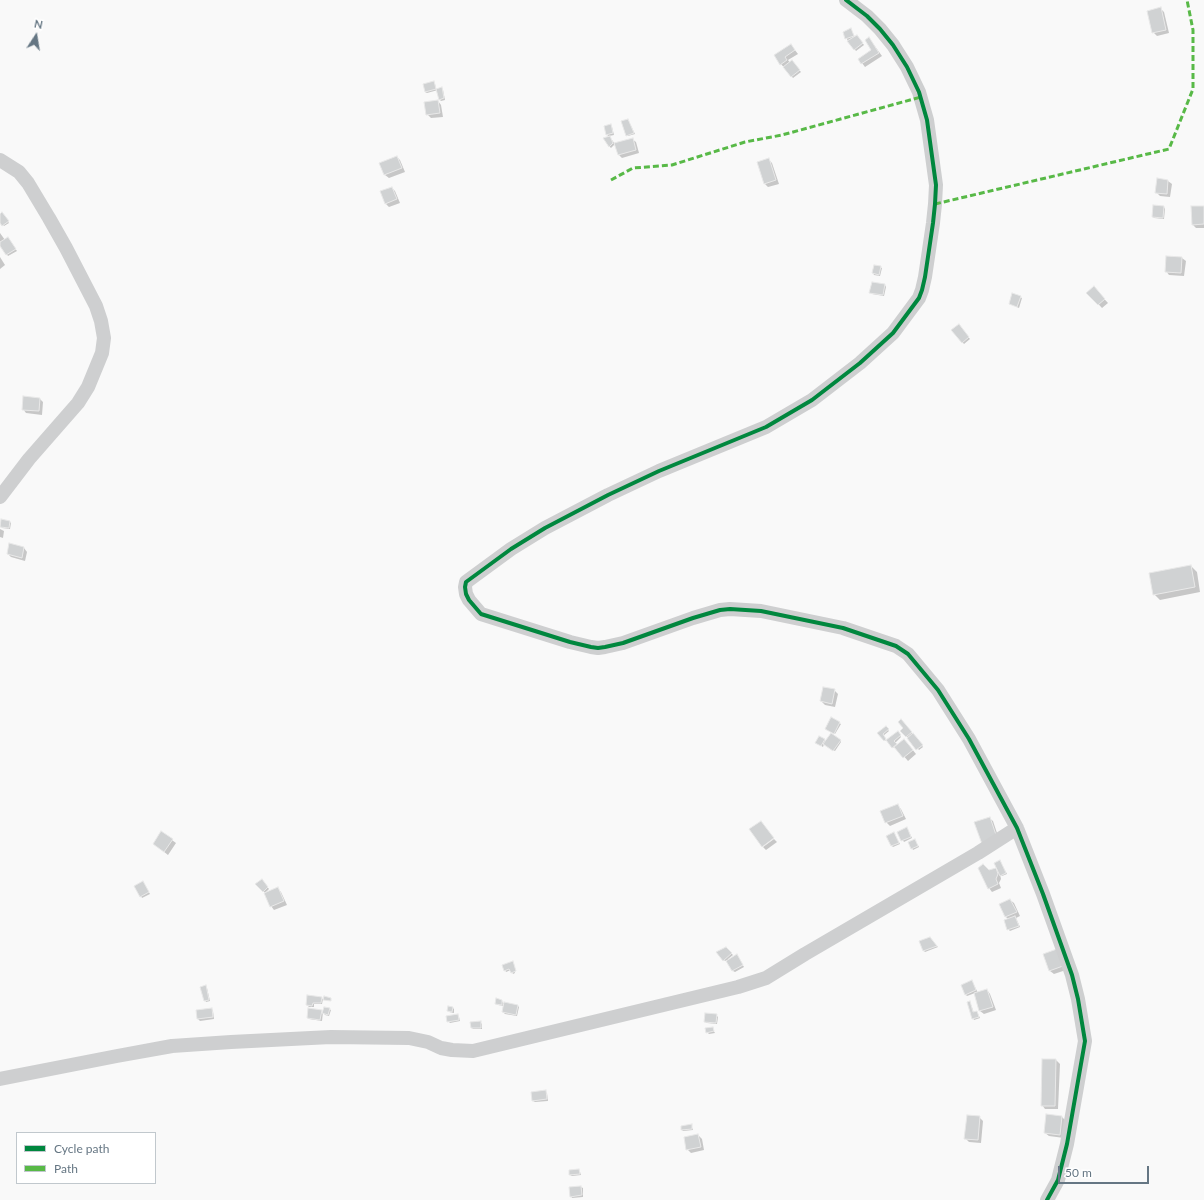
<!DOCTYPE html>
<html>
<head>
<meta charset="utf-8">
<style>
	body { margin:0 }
	#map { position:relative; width:1204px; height:1200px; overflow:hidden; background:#f9f9f9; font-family:Lato,sans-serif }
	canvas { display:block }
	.legend { position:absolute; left:16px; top:1132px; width:140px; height:52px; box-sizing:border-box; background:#fff; border:1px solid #c1c8cd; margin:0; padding:5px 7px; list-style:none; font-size:12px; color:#657683 }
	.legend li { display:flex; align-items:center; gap:8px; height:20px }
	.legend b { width:20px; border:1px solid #c1c8cd }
	.north { position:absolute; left:16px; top:16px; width:40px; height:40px; -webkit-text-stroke:3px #fff; paint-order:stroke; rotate:12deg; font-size:11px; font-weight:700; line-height:16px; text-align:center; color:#657683 }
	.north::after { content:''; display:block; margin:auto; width:14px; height:18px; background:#657683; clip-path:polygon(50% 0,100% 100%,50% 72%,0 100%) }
	.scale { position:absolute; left:1058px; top:1166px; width:91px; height:18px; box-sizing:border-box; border:2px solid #657683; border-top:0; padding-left:5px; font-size:12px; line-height:14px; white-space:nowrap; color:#657683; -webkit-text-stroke:3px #fff; paint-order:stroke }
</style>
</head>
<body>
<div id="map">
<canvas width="1204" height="1200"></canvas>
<ul class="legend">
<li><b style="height:5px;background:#00873e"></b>Cycle path</li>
<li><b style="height:5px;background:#58b947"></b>Path</li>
</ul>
<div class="north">N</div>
<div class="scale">50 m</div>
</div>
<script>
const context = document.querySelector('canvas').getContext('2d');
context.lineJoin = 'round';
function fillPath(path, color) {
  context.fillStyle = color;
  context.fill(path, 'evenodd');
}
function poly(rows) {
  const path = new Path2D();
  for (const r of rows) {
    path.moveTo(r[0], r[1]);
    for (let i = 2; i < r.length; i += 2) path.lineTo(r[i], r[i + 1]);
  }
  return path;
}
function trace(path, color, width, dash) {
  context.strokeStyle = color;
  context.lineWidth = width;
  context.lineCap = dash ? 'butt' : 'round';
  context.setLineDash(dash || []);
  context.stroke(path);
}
fillPath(poly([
	[1161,9,1164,12,1169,33,1157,36,1153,32],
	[851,30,855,37,858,37,864,45,856,51,846,38],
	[869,38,882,56,865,67,862,63,872,51],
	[791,45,798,54,788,60,790,63,792,62,801,72,793,78,781,64],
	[434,83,435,84,436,90,442,88,443,90,445,100,441,101,439,99,438,90,427,93,425,92],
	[438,101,441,105,443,117,431,118,427,114],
	[629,122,635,134,628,136,626,135],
	[611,125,612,127,614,135,609,136,615,144,611,148,609,146,610,137,607,135],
	[632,139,636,142,639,153,622,158,619,155],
	[397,157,400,160,405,172,389,178,385,175,381,163],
	[768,159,772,163,779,184,768,187,765,184],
	[1168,181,1172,184,1170,197,1160,196,1156,192],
	[392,188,395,191,400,203,389,207,386,204],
	[1154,206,1164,207,1165,209,1164,219,1154,218,1153,217],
	[1204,207,1204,228,1196,228,1192,224],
	[2,214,9,223,4,226,0,221,0,215],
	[0,233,5,240,9,240,17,251,8,256,0,244],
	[0,257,5,265,0,269],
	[1182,258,1186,261,1184,276,1169,275,1166,271],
	[880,267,882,268,880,276,874,275,873,273],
	[885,285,886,287,884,296,872,294,871,292],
	[1094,288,1108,303,1102,308,1088,293],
	[1020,297,1022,298,1019,308,1010,304],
	[959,326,970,339,964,344,953,331],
	[40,399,43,402,42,415,26,413,23,409],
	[10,522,11,523,10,529,2,528,1,526],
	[0,529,4,531,3,538,0,537],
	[24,548,27,552,25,561,11,557,8,554],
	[1191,566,1197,572,1200,592,1160,600,1154,594],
	[834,690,838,694,835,707,825,705,821,701],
	[901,720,923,747,919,750,902,731,904,728],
	[839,723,841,724,835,734,827,730],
	[885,727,889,731,883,736,887,741,886,741,879,733],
	[898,733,901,737,895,743,897,746,908,744,916,754,908,761,896,747,894,748,888,740],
	[825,740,826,742,840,740,841,742,835,751,824,744,823,747,818,744],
	[897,805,901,809,906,819,890,826,886,822],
	[989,818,993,821,999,839,986,847],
	[907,828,912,838,904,842,898,832],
	[895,835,900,844,893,847,892,846],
	[774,839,777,842,766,850,763,847],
	[172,840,176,843,168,855,154,844],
	[916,842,919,847,913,850,912,848],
	[1001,863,1007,874,1002,876,1000,874,1001,879,999,883,1001,888,992,892,989,888,989,871,996,869,1000,873],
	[262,880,269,889,265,893,257,884],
	[143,882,150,894,142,898,141,896],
	[277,888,281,892,287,905,274,910,271,906],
	[1010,900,1014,903,1020,916,1016,918,1020,927,1010,931,1008,929,1009,920,1006,917,1000,904],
	[929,938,938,947,925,952,923,950],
	[726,948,733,955,728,959,728,960,738,957,744,967,735,972,733,971,727,960,725,961,717,953],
	[1057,950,1066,970,1054,974,1050,971,1044,955],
	[512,963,515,973,513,974,511,970,506,972,505,970],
	[972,981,978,993,987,990,990,994,996,1010,984,1014,980,1011,975,993,967,996,966,995],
	[205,986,207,988,210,1001,206,1002,205,1000],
	[321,998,323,999,322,1004,314,1004,314,1007,309,1007,307,1005],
	[502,1001,503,1003,518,1006,519,1007,517,1016,505,1014,503,1012,504,1006,498,1005,496,1004],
	[970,1002,974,1013,977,1012,980,1018,974,1020,973,1018],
	[453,1008,454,1009,454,1013,449,1012,448,1010],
	[212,1009,213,1011,214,1019,200,1021,198,1019,197,1011],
	[329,1009,331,1010,329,1016,325,1015,323,1012,322,1021,309,1019,308,1018,321,1011,323,1013],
	[458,1015,459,1017,460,1021,450,1023,448,1021],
	[716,1015,718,1017,717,1024,707,1023,705,1022],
	[480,1022,482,1024,482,1029,473,1029,472,1028],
	[712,1028,715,1033,709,1034,707,1032],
	[1056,1060,1060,1064,1058,1109,1045,1109,1042,1105],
	[545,1092,547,1093,548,1101,535,1102,533,1101],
	[979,1117,983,1121,981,1143,969,1142,965,1138],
	[1062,1117,1065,1120,1064,1138,1049,1136,1045,1133],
	[691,1125,693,1130,683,1131,682,1130],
	[698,1135,702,1139,704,1150,691,1153,687,1149],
	[579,1170,580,1172,581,1175,572,1176,570,1175],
	[581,1187,583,1188,583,1197,572,1198,571,1196]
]), '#0003');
const building = poly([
	[1161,7,1166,30,1152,33,1147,11,1161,7],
	[851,28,854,36,845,39,843,32,851,28],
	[857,35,863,43,854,50,847,41,857,35],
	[869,37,879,53,861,64,858,59,871,50,865,40,869,37],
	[791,44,795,50,785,57,787,60,780,65,774,55,791,44],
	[792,60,800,70,791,77,783,67,792,60],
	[434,81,436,89,425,92,423,84,434,81],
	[442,87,444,98,439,100,436,89,442,87],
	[438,100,440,113,426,115,424,102,438,100],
	[628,119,634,133,626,136,621,121,628,119],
	[611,124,613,133,606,135,604,126,611,124],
	[610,136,613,143,609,147,603,138,610,136],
	[633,138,636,150,618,155,614,143,633,138],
	[397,156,402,168,384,175,379,163,397,156],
	[769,158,776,180,764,184,757,162,769,158],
	[1157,178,1168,180,1167,194,1155,193,1157,178],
	[392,187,397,199,385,204,380,191,392,187],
	[1153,205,1164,206,1163,218,1152,217,1153,205],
	[1191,206,1204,206,1204,224,1192,225,1191,206],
	[2,212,9,221,2,226,0,223,0,214,2,212],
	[8,237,16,249,6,255,0,246,0,242,8,237],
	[1166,256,1182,257,1181,273,1165,272,1166,256],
	[874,265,881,266,879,275,872,273,874,265],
	[872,282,885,284,883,295,869,293,872,282],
	[1094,286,1105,299,1098,305,1086,293,1094,286],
	[1012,293,1021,296,1017,307,1009,304,1012,293],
	[959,324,969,337,962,343,951,330,959,324],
	[23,396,40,398,39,411,22,410,23,396],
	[1,519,10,521,9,528,0,527,1,519],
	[9,543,24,547,22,558,7,554,9,543],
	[1191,565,1195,587,1153,595,1149,573,1191,565],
	[823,687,835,689,832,704,820,701,823,687],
	[831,717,840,722,834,734,825,729,831,717],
	[901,719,912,732,906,737,900,731,903,728,898,722,901,719],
	[886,726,889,729,883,734,886,739,884,741,877,733,886,726],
	[898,731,901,735,894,741,897,744,892,748,886,740,898,731],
	[831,733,841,740,833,751,823,744,831,733],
	[913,733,923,745,916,750,907,738,913,733],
	[819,736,825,739,821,746,815,743,819,736],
	[904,739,913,750,903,758,894,747,904,739],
	[898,804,903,816,885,823,880,811,898,804],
	[990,817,996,835,982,844,974,822,990,817],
	[761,821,774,838,762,847,749,829,761,821],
	[907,827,911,837,901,841,897,832,907,827],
	[161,831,173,839,164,852,153,844,161,831],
	[894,832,899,843,891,846,886,836,894,832],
	[915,839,918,846,911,849,908,842,915,839],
	[1000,860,1006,873,1000,876,994,863,1000,860],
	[983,864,989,870,996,868,998,874,996,879,998,884,988,889,978,868,983,864],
	[262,879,268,887,263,892,255,884,262,879],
	[143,881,149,892,140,897,134,886,143,881],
	[278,887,284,901,270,907,264,893,278,887],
	[1010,899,1017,912,1005,917,999,904,1010,899],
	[1015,916,1019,926,1007,930,1004,920,1015,916],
	[930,937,937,946,923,951,919,941,930,937],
	[726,947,732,953,723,961,716,952,726,947],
	[1057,949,1063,966,1049,971,1043,954,1057,949],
	[737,954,743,965,732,971,726,961,737,954],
	[513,961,516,971,511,973,509,969,504,971,502,965,513,961],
	[972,980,976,990,965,995,961,985,972,980],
	[206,985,209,1000,204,1001,200,987,206,985],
	[987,989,993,1007,979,1011,974,993,987,989],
	[307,995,322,997,321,1003,313,1003,312,1006,306,1005,307,995],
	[324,996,331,998,331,1001,323,1000,324,996],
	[496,998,502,1000,502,1005,495,1004,496,998],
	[970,1001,973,1012,977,1011,979,1017,972,1019,967,1002,970,1001],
	[504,1002,518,1005,516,1015,502,1012,504,1002],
	[448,1006,453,1007,452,1012,447,1011,448,1006],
	[324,1007,330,1008,328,1015,322,1013,324,1007],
	[212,1008,213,1017,197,1019,196,1010,212,1008],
	[308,1008,322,1010,320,1020,307,1018,308,1008],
	[705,1013,717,1014,716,1023,704,1022,705,1013],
	[458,1014,459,1020,447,1022,446,1016,458,1014],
	[481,1021,481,1028,471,1028,470,1022,481,1021],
	[713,1027,714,1031,706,1033,705,1028,713,1027],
	[1042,1059,1056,1059,1055,1106,1041,1106,1042,1059],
	[546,1090,547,1099,532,1101,531,1092,546,1090],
	[1046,1114,1062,1116,1060,1135,1044,1133,1046,1114],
	[967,1115,980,1116,978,1140,964,1139,967,1115],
	[692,1124,692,1129,681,1130,681,1126,692,1124],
	[698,1134,701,1147,686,1150,684,1137,698,1134],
	[579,1169,580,1174,569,1175,569,1170,579,1169],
	[581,1186,582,1195,570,1197,569,1187,581,1186]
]);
fillPath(building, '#d0d2d3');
trace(building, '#e8e8e8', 1);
trace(poly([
	[846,0,867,16,880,29,893,45,907,67,919,92,927,120,936,185,935,204,933,223,925,277,922,290,919,298,893,333,860,363,812,400,766,427,659,471,608,495,545,528,511,549,466,582,465,587,466,594,469,600,481,614,570,642,591,647,598,648,605,647,623,643,693,618,720,610,730,609,761,611,843,628,896,646,908,654,938,690,969,739,1017,828,1043,894,1072,975,1078,999,1085,1041,1067,1144,1058,1180,1047,1200],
	[0,160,19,172,28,183,49,218,66,248,96,306,101,321,104,338,102,353,88,387,78,403,29,459,0,497],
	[0,1079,117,1056,172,1046,231,1042,331,1037,409,1038,428,1042,441,1048,452,1050,473,1051,738,987,766,978,805,954,978,853,1017,828]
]), '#cecfd0', 14);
trace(poly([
	[611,180,633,168,672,165,745,142,782,135,921,97],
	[935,204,1169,149,1193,89,1193,30,1187,0]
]), '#58b947', 3, [6, 3]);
trace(poly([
	[846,0,867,16,880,29,893,45,907,67,919,92,927,120,936,185,935,204,933,223,925,277,922,290,919,298,893,333,860,363,812,400,766,427,659,471,608,495,545,528,511,549,466,582,465,587,466,594,469,600,481,614,570,642,591,647,598,648,605,647,623,643,693,618,720,610,730,609,761,611,843,628,896,646,908,654,938,690,969,739,1017,828,1043,894,1072,975,1078,999,1085,1041,1067,1144,1058,1180,1047,1200]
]), '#00873e', 4);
</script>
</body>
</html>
